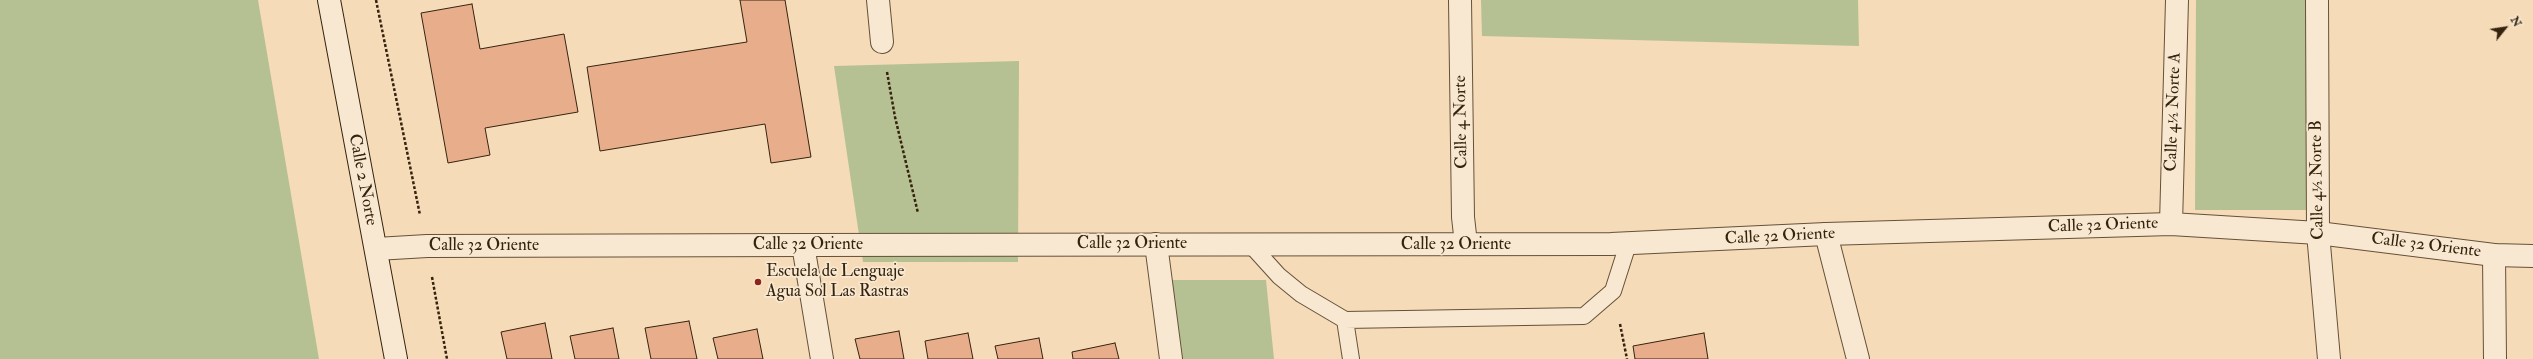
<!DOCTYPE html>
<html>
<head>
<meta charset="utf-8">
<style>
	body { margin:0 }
	#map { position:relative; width:2533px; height:359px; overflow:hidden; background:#f5dbb8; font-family:"IM FELL Double Pica",serif }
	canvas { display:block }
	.north { position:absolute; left:2485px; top:8px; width:40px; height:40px; -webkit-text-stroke:3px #f8e8d1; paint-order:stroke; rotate:60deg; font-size:11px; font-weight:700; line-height:16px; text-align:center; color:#35230e }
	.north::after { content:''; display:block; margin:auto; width:14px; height:18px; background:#35230e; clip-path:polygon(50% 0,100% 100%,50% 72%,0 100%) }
</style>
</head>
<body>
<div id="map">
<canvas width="2533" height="359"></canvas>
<div class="north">N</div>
</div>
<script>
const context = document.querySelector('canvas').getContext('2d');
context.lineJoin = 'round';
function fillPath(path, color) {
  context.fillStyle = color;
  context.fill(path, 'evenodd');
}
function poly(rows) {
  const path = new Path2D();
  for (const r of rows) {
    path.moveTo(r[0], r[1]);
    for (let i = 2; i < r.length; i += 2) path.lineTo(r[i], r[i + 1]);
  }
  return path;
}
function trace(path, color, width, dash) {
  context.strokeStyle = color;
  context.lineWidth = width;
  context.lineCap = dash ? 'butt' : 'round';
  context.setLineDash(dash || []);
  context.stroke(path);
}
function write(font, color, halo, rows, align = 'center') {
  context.font = font + ' "IM FELL Double Pica",serif';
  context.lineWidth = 3.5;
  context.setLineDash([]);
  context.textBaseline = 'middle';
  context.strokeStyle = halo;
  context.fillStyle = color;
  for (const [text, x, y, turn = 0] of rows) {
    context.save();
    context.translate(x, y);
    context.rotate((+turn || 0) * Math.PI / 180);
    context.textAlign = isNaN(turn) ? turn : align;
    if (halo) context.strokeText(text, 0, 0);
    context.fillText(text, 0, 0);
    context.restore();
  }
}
fillPath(poly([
	[0,0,258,0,319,359,0,359],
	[1481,0,1858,0,1859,46,1482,36],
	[2196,0,2319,0,2310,210,2195,210],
	[1019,61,1018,262,863,262,834,66],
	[1162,280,1266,280,1274,359,1176,359]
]), '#b6c193');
const building = poly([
	[740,0,785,0,811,157,771,163,765,124,600,151,587,67,747,42,740,0],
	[472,4,480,49,564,34,578,112,485,128,490,155,448,163,421,13,472,4],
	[689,321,697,359,651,359,645,328,689,321],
	[545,323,552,359,507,359,501,332,545,323],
	[613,328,619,359,575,359,570,336,613,328],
	[757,329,763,359,718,359,713,338,757,329],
	[899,331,904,359,860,359,855,339,899,331],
	[968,333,973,359,928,359,925,341,968,333],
	[1704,333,1708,359,1635,359,1633,346,1704,333],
	[1039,338,1043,359,998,359,995,346,1039,338],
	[1115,343,1119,359,1073,359,1072,352,1115,343]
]);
fillPath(building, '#e8ae8c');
trace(building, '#35230e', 1);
const service = poly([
	[1250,244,1279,276,1301,294,1345,320,1584,316,1613,291,1628,244],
	[1345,320,1351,359]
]);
const minor = poly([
	[878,0,882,42],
	[1460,0,1463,217,1466,244],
	[2317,0,2318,233,2329,359],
	[2171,224,2177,0],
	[1826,234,1858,359],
	[1156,244,1171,359],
	[803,245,822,359],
	[2494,255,2495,359]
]);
const tertiary = poly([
	[376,249,427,246,803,245,1611,244,1826,234,2171,224,2318,233,2494,255,2533,256]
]);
const secondary = poly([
	[329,0,396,359]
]);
trace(service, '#655138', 18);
trace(minor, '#655138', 24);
trace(tertiary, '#655138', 24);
trace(secondary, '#35230e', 24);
trace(poly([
	[376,0,420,215],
	[887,72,895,117,918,213],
	[432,277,447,359],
	[1620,324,1627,359]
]), '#35230e', 2.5, [3, 2]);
trace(service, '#f8e8d1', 16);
trace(minor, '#f8e8d1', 22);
trace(tertiary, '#f8e8d1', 22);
trace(secondary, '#f8e8d1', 22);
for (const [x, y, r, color] of [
	[758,282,4,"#8f2418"]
]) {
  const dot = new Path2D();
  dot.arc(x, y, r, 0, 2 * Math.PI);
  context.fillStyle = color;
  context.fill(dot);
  trace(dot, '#f8e8d1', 1.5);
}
write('17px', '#35230e', '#f8e8d1', [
	["Calle 4½ Norte A",2174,112,-88],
	["Calle 4 Norte",1462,122,-91],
	["Calle 2 Norte",362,180,79],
	["Calle 4½ Norte B",2318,180,-91],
	["Calle 32 Oriente",2103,226,-2],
	["Calle 32 Oriente",1780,237,-3],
	["Calle 32 Oriente",1132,244],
	["Calle 32 Oriente",808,245],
	["Calle 32 Oriente",1456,245],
	["Calle 32 Oriente",484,246],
	["Calle 32 Oriente",2426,246,7]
]);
write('17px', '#35230e', '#f8e8d1', [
	["Escuela de Lenguaje",766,272],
	["Agua Sol Las Rastras",766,292]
], 'left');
</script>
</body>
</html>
